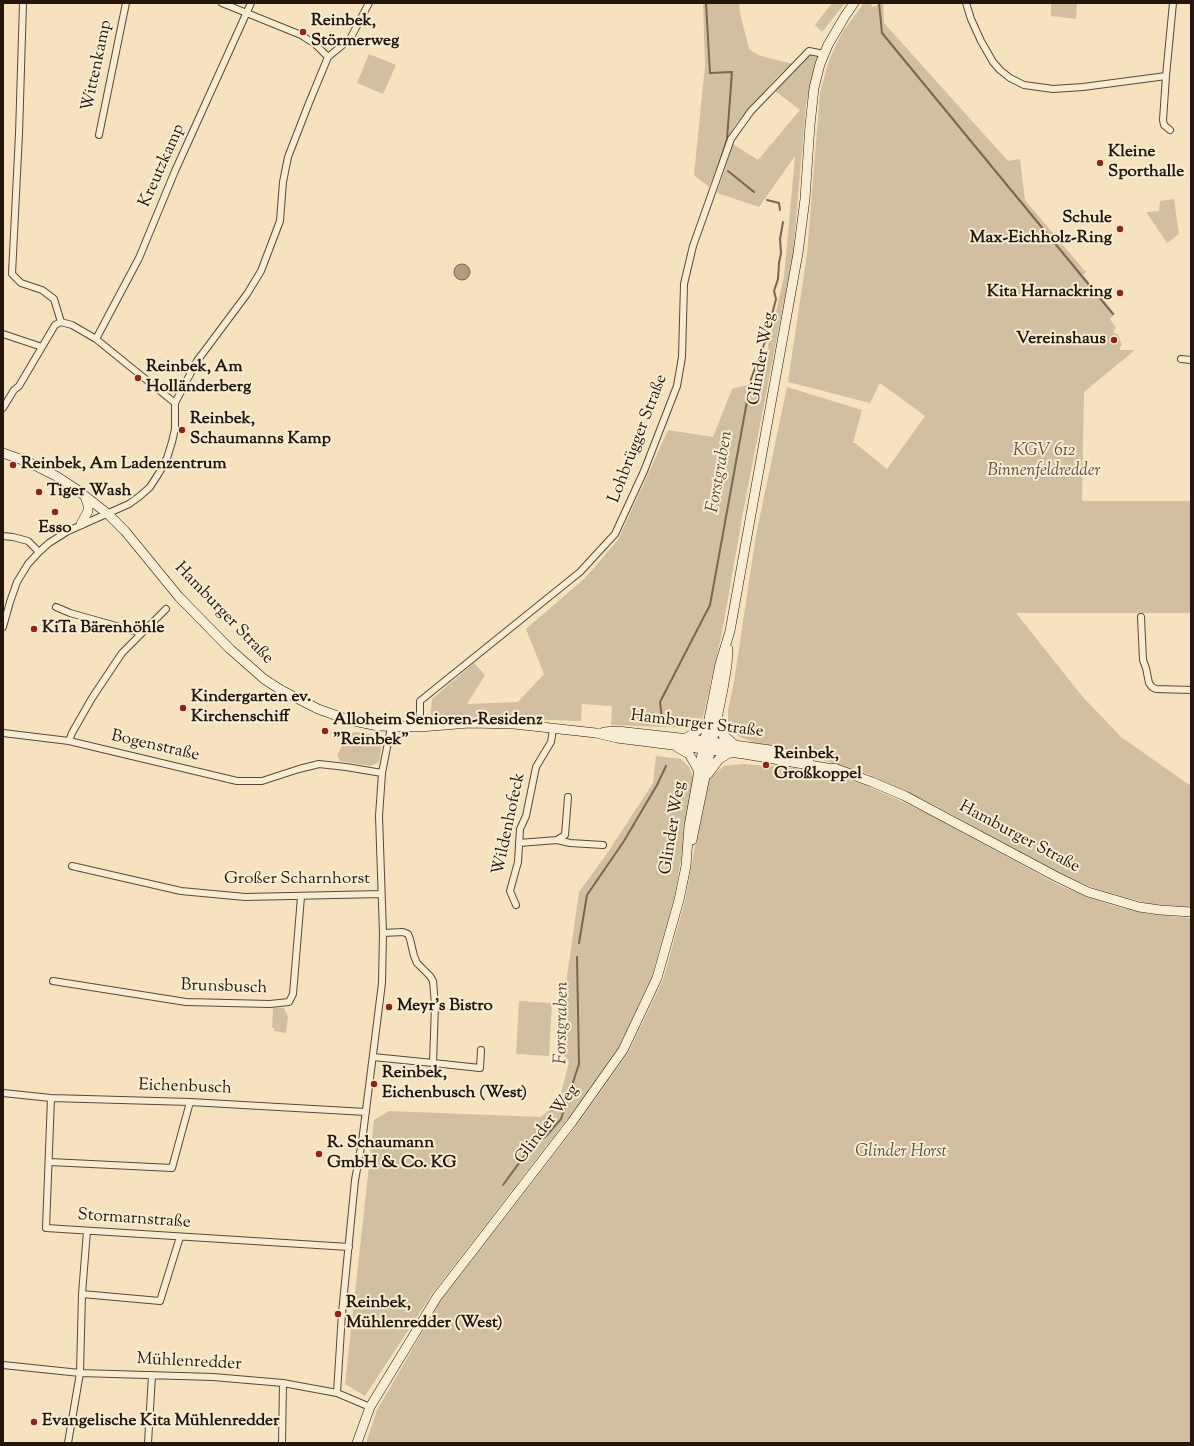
<!DOCTYPE html>
<html>
<head>
<meta charset="utf-8">
<style>
	body { margin:0 }
	#map { position:relative; width:1194px; height:1446px; overflow:hidden; background:#f6e2bf; font-family:"Sorts Mill Goudy",serif }
	canvas { display:block }
	.frame { position:absolute; inset:0; border:4px solid #24160c; pointer-events:none }
</style>
</head>
<body>
<div id="map">
<canvas width="1194" height="1446"></canvas>
<div class="frame"></div>
</div>
<script>
const context = document.querySelector('canvas').getContext('2d');
context.lineJoin = 'round';
function fillPath(path, color) {
  context.fillStyle = color;
  context.fill(path, 'evenodd');
}
function poly(rows) {
  const path = new Path2D();
  for (const r of rows) {
    if (r.length === 3) {
      path.moveTo(r[0] + r[2], r[1]);
      path.arc(r[0], r[1], r[2], 0, 2 * Math.PI);
      continue;
    }
    path.moveTo(r[0], r[1]);
    for (let i = 2; i < r.length; i += 2) path.lineTo(r[i], r[i + 1]);
  }
  return path;
}
function trace(path, color, width, dash) {
  context.strokeStyle = color;
  context.lineWidth = width;
  context.lineCap = dash ? 'butt' : 'round';
  context.setLineDash(dash || []);
  context.stroke(path);
}
function write(font, color, halo, rows, align = 'center') {
  context.font = font + ' "Sorts Mill Goudy",serif';
  context.lineWidth = 4;
  context.setLineDash([]);
  context.textBaseline = 'middle';
  context.strokeStyle = halo;
  context.fillStyle = color;
  for (const [text, x, y, turn = 0] of rows) {
    context.save();
    context.translate(x, y);
    context.rotate((+turn || 0) * Math.PI / 180);
    context.textAlign = isNaN(turn) ? turn : align;
    if (halo) context.strokeText(text, 0, 0);
    context.fillText(text, 0, 0);
    context.restore();
  }
}
fillPath(poly([
	[703,3,739,3,740,13,749,49,758,55,792,64,777,77,734,126,709,187,694,175,705,65],
	[832,3,845,3,822,32,815,25],
	[864,3,871,3,872,7,878,5,878,3,883,3,884,23,1008,161,1020,159,1025,200,1084,270,1087,271,1083,275,1115,314,1110,319,1116,328,1114,330,1114,333,1118,334,1122,346,1120,347,1120,350,1135,350,1084,392,1082,501,1191,501,1191,613,1016,613,1082,696,1121,737,1191,786,1191,907,1151,904,1120,896,1094,888,1060,874,936,806,868,774,800,753,754,743,738,736,731,729,728,721,728,710,734,682,756,535,787,387,862,410,853,443,855,443,887,469,925,416,880,383,870,403,788,382,807,254,820,93,829,60,843,31],
	[1051,3,1077,3,1076,19,1051,16],
	[369,54,396,65,383,94,357,83],
	[810,55,818,57,806,104,793,254,742,518,722,633,703,717,697,728,611,725,612,706,582,704,581,721,470,717,430,719,432,699,474,663,485,675,467,704,518,702,544,674,526,629,585,578,618,540,668,430,713,437,732,389,760,381,784,277,795,156,759,207,717,193,733,144,758,160,800,110,775,91],
	[1174,199,1179,234,1167,243,1146,212,1159,211,1160,201],
	[356,732,375,735,382,743,379,762,371,766,340,761,337,755,347,737,351,733],
	[656,756,681,759,689,767,695,780,674,899,652,976,619,1047,568,1118,432,1294,365,1396,345,1384,374,1120,389,1111,541,1117,559,1101,569,1062,557,1047,579,892,606,855,653,783],
	[743,764,805,769,836,776,864,785,899,800,932,816,1057,884,1087,897,1118,907,1149,914,1191,918,1191,1443,366,1443,377,1410,441,1300,577,1125,628,1053,663,980,685,901,707,780,724,766],
	[519,1001,552,1003,549,1056,516,1054],
	[273,1008,284,1008,288,1017,286,1033,274,1031,274,1028,272,1028]
]), '#d2bfa1');
const water = poly([
	[462,272,8]
]);
fillPath(water, '#af9d82');
trace(water, '#776753', 1);
trace(poly([
	[706,3,710,73,732,72,727,139,719,165],
	[879,3,882,33,1113,314],
	[728,171,754,192],
	[767,200,779,203,780,210],
	[662,718,660,702,710,605,751,379,765,342,776,299,774,291,778,279,779,263,781,253,780,239,783,222],
	[579,943,587,895,624,841,657,785,666,766],
	[503,1185,530,1148,546,1136,561,1119,579,1064,577,957]
]), '#776753', 2);
const minor = poly([
	[23,3,19,134,12,274,21,283,42,290,54,299,61,322],
	[222,3,301,35,315,44,328,57],
	[966,3,971,19,981,41,993,62,1000,70,1010,78,1024,85,1053,89,1083,87,1166,76,1173,3],
	[1166,76,1163,120,1164,125,1170,130],
	[99,135,126,3],
	[3,334,42,347],
	[96,339,139,258,175,171,251,3],
	[1181,359,1191,360],
	[3,408,14,390,19,386,55,325,61,322,72,325,96,339,175,403],
	[3,536,13,537,28,541,39,552],
	[56,607,70,613,141,633],
	[1141,617,1143,660,1146,668,1149,683,1152,687,1156,689,1191,690],
	[3,627,10,602,17,582,28,564,39,552,49,543,68,531,129,504,140,496,150,487,159,473,167,458,172,442,175,429,175,403,197,361,247,294,261,271,280,221,283,182,288,157,309,103,328,57,350,39,369,3],
	[420,727,420,701,580,572,615,534,644,471,677,386,682,357,684,284,693,246,731,139,751,111,809,51,824,54],
	[3,733,69,741,237,781,262,781,299,769,319,764,346,767,382,773],
	[69,741,72,733,92,698,122,653,166,609],
	[557,840,565,835,568,797],
	[519,843,557,840,570,843,603,845],
	[72,866,181,891,245,897,381,894],
	[516,905,510,891,518,862,520,829,526,816,536,767,551,742,553,729],
	[53,981,186,1002,270,1004,289,1002,293,994,301,897],
	[373,1057,433,1063,435,1005,433,981,430,976,417,963,414,956,410,939,408,934,403,932,383,933],
	[433,1063,480,1068,481,1050],
	[3,1093,51,1098,190,1102,366,1112],
	[51,1098,46,1228,349,1247],
	[50,1162,172,1168,190,1102],
	[82,1294,160,1301,180,1237],
	[3,1365,80,1373,213,1377,283,1383,337,1393,370,1407],
	[337,1393,342,1313,355,1180,362,1142,382,983,383,933,379,816,382,773,391,727],
	[68,1443,80,1373,82,1294,87,1231],
	[148,1443,152,1375],
	[282,1443,283,1383]
]);
const secondary = poly([
	[3,453,28,462,56,476,76,489,108,514,125,531,179,597,230,649,264,679,281,690,318,709,349,720,378,726,420,727,469,723,514,724,596,733,617,738,744,754,839,770],
	[81,524,88,511,88,505,85,496],
	[717,724,723,735,735,745],
	[604,732,617,731,698,740,770,750,809,759],
	[684,739,693,734,710,720],
	[677,747,689,754,695,764,699,772],
	[834,768,872,782,905,796,1057,877,1088,892,1139,907,1160,910,1191,912],
	[708,774,719,759,731,752],
	[692,840,723,689,727,665,728,649],
	[357,1443,370,1407,437,1297,572,1122,623,1050,657,978,679,900,686,866,689,826,702,754,720,664,730,631,798,253,805,199,810,125,814,88,820,64,828,45,845,16,854,3]
]);
trace(minor, '#584939', 8);
trace(secondary, '#24160c', 10);
trace(minor, '#f9ecd5', 6);
trace(secondary, '#f9ecd5', 9);
for (const [x, y, r, color] of [
	[303,32,4,"#8f2418"],
	[1100,163,4,"#8f2418"],
	[1120,229,4,"#8f2418"],
	[1120,293,4,"#8f2418"],
	[1114,340,4,"#8f2418"],
	[138,378,4,"#8f2418"],
	[182,430,4,"#8f2418"],
	[13,465,4,"#8f2418"],
	[39,492,4,"#8f2418"],
	[55,512,4,"#8f2418"],
	[34,629,4,"#8f2418"],
	[183,708,4,"#8f2418"],
	[325,731,4,"#8f2418"],
	[766,765,4,"#8f2418"],
	[389,1007,4,"#8f2418"],
	[374,1084,4,"#8f2418"],
	[319,1154,4,"#8f2418"],
	[338,1314,4,"#8f2418"],
	[34,1422,4,"#8f2418"]
]) {
  const dot = new Path2D();
  dot.arc(x, y, r, 0, 2 * Math.PI);
  context.fillStyle = color;
  context.fill(dot);
  trace(dot, '#f9ecd5', 1.5);
}
write('bold 17px', '#24160c', '#f9ecd5', [
	["Reinbek,",311,22],
	["Störmerweg",311,42],
	["Kleine",1108,153],
	["Sporthalle",1108,173],
	["Schule",1112,219,"right"],
	["Max-Eichholz-Ring",1112,239,"right"],
	["Kita Harnackring",1112,293,"right"],
	["Vereinshaus",1106,340,"right"],
	["Reinbek, Am",146,368],
	["Holländerberg",146,388],
	["Reinbek,",190,420],
	["Schaumanns Kamp",190,440],
	["Reinbek, Am Ladenzentrum",21,465],
	["Tiger Wash",47,492],
	["Esso",55,529,"center"],
	["KiTa Bärenhöhle",42,629],
	["Kindergarten ev.",191,698],
	["Kirchenschiff",191,718],
	["Alloheim Senioren-Residenz",333,721],
	["\"Reinbek\"",333,741],
	["Reinbek,",774,755],
	["Großkoppel",774,775],
	["Meyr's Bistro",397,1007],
	["Reinbek,",382,1074],
	["Eichenbusch (West)",382,1094],
	["R. Schaumann",327,1144],
	["GmbH & Co. KG",327,1164],
	["Reinbek,",346,1304],
	["Mühlenredder (West)",346,1324],
	["Evangelische Kita Mühlenredder",42,1422]
], 'left');
write('17px', '#24160c', '#f9ecd5', [
	["Wittenkamp",98,66,-78],
	["Kreutzkamp",163,166,-66],
	["Glinder Weg",763,359,-80],
	["Lohbrügger Straße",639,439,-69],
	["Hamburger Straße",223,614,46],
	["Hamburger Straße",697,725,7],
	["Bogenstraße",155,747,13],
	["Wildenhofeck",510,824,-78],
	["Glinder Weg",674,828,-81],
	["Hamburger Straße",1019,838,28],
	["Großer Scharnhorst",297,880],
	["Brunsbusch",224,988,2],
	["Eichenbusch",185,1088,2],
	["Glinder Weg",548,1125,-53],
	["Stormarnstraße",134,1220,4],
	["Mühlenredder",189,1363,3]
]);
write('italic 17px', '#615140', '#f9ecd5', [
	["KGV 612",1044,452],
	["Binnenfeldredder",1044,472],
	["Glinder Horst",901,1153]
]);
write('italic 18px', '#5c4c3b', '#f9ecd5', [
	["Forstgraben",721,472,-80],
	["Forstgraben",563,1023,-89]
]);
</script>
</body>
</html>
